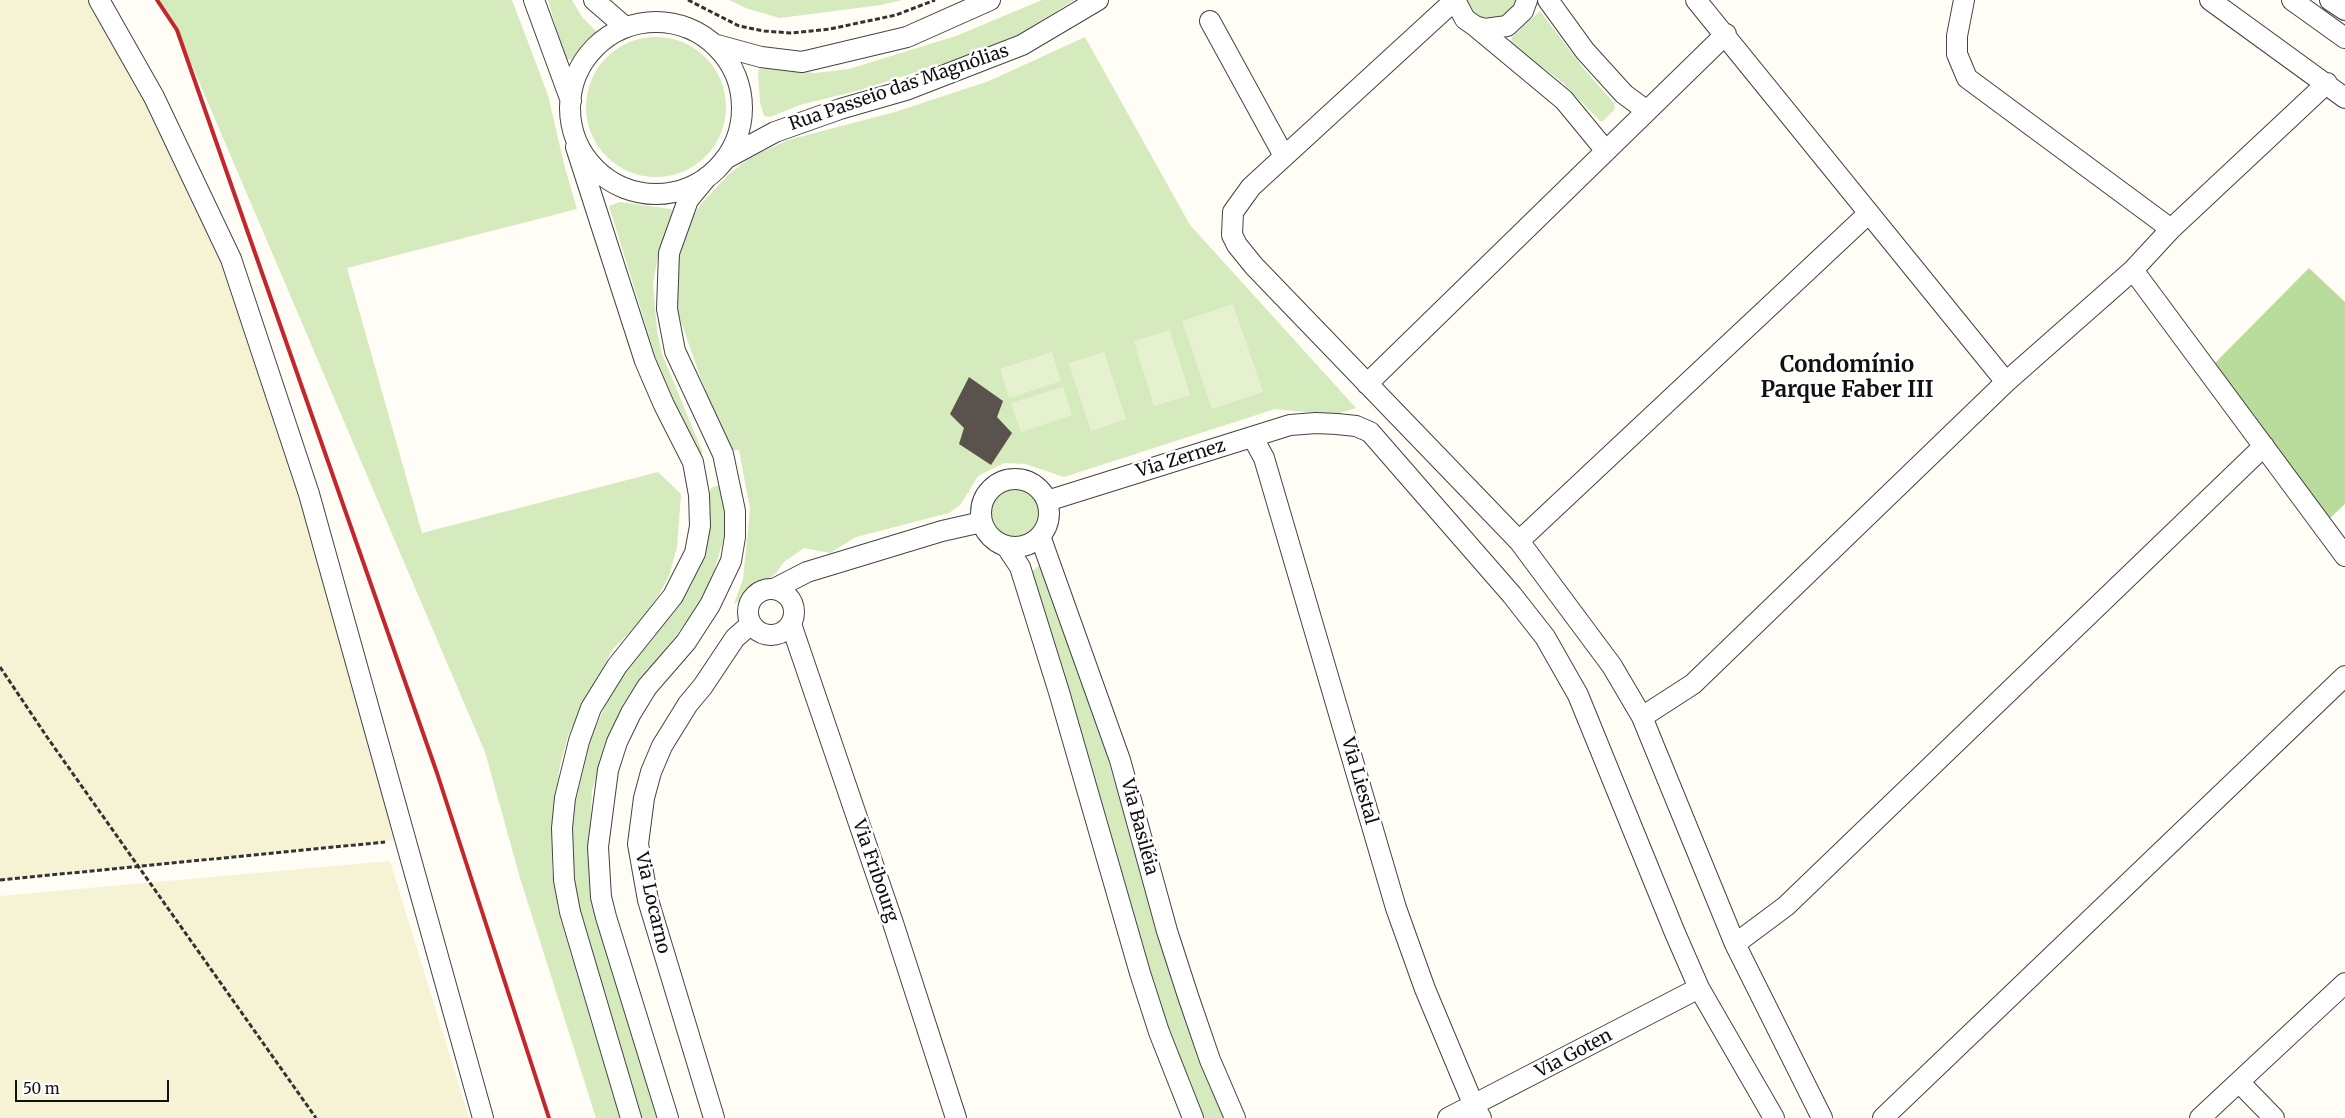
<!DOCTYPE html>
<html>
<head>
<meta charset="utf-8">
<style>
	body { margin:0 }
	#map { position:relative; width:2345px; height:1118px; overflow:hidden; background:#fffdf5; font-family:Merriweather,serif }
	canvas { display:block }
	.scale { position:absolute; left:15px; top:1080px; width:154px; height:22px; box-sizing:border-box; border:2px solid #111; border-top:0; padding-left:6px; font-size:15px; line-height:18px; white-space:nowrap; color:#111; -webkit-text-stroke:4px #fff; paint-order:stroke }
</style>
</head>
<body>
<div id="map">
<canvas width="2345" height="1118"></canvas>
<div class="scale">50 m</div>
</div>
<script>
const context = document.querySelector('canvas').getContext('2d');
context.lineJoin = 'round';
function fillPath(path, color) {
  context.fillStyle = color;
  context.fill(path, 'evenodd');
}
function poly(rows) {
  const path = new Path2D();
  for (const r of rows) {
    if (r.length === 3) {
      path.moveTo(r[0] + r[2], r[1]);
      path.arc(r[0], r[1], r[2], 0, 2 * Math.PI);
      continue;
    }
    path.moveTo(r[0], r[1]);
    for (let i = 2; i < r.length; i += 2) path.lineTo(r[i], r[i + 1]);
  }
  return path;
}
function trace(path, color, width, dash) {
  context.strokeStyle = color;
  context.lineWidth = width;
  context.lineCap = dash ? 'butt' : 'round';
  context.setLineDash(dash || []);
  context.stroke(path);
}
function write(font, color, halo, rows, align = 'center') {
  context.font = font + ' Merriweather,serif';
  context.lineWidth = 5;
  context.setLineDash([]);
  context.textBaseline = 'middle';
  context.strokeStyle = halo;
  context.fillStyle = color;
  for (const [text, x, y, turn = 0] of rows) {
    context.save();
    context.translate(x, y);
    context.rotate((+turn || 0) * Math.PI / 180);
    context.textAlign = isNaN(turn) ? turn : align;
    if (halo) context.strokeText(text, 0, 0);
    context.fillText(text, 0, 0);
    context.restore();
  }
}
fillPath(poly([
	[0,0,99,0,231,259,406,839,0,880],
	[390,861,469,1118,0,1118,0,896]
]), '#f6f3d4');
fillPath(poly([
	[159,0,512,0,548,95,564,164,577,209,347,268,422,533,658,472,681,494,677,547,669,576,660,593,638,624,613,649,581,708,568,736,560,765,552,820,552,869,558,911,620,1118,596,1118,520,878,485,752,177,30],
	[548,0,572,0,582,17,598,33,589,43,576,61,567,59,563,51],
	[729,0,902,0,881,5,780,18,748,9],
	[1042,0,1074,0,1020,34,948,62,860,90,800,105,770,117,764,116,760,103,758,72,760,69,766,68,815,73,849,69,956,36],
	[1463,0,1516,0,1511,10,1504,16,1488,20,1471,14],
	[1540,11,1583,68,1614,103,1615,109,1603,121,1600,121,1561,81,1510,44,1512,37],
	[656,107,70],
	[1085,37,1190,225,1356,408,1330,416,1316,413,1275,409,1064,477,1025,464,1004,463,978,476,961,504,949,513,856,537,830,553,804,548,784,562,776,573,760,587,734,604,743,579,750,509,739,450,730,451,701,379,677,310,675,287,678,252,687,225,700,205,729,174,748,159,762,152,788,140,895,112,989,81],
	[620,202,671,209,673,215,659,249,653,284,657,330,662,354,703,453,696,455,662,378,609,206],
	[1013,512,28],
	[719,485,723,486,726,507,724,538,711,581,702,600,675,637,635,686,614,725,603,752,592,791,589,853,659,1118,640,1118,572,885,571,835,575,795,588,744,609,698,632,662,677,608,690,587,699,566,710,521,710,493,711,488],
	[1042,563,1102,739,1171,973,1197,1051,1224,1118,1200,1118,1150,975,1032,571]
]), '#d5ebbd');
fillPath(poly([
	[2309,268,2345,302,2345,504,2326,522,2213,365]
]), '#b9dc9c');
fillPath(poly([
	[1233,304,1263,392,1212,409,1182,321],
	[1170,330,1190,395,1154,406,1134,341],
	[1052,352,1061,381,1009,398,1000,369],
	[1104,352,1126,419,1091,431,1069,363],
	[1063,387,1072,415,1021,432,1011,403]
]), '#e6f2cf');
fillPath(poly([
	[969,377,1003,401,997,417,1012,433,991,465,959,444,964,428,950,414]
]), '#5a524d');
const minor = poly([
	[99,0,154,97,231,259,309,494,483,1118],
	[534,0,571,101],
	[594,0,624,26],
	[1455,0,1251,187,1233,212,1232,235,1237,245,1254,266,1519,541,1612,666,1642,717,1735,944,1822,1118],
	[1455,0,1465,19,1475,26,1485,29,1507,26,1523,11,1527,0],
	[1548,0,1585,51,1624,94,1647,111],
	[1696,0,2006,382],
	[1964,0,1957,36,1957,54,1967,78,2171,229],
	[2210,0,2345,98],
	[2292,0,2345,38],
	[2330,0,2345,10],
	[1210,21,1284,156],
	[656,108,86],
	[1475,26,1564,100,1606,151],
	[717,45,761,57,802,62,907,37,990,0],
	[576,147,645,361,664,405,693,462,699,495,700,526,695,553,673,596,617,666,591,708,579,741,565,798,562,828,564,880,570,912,631,1118],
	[725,159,775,132,840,109,906,90,1022,45,1098,0],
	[2133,270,2345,556],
	[1367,384,1726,34],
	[1253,438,1264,458,1396,908,1425,989,1474,1106,1481,1118],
	[1015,513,34],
	[1047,501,1290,425,1316,423,1337,424,1356,426,1370,432,1512,595,1545,637,1578,695,1675,933,1699,988,1774,1118],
	[1040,536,1120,760,1167,931,1188,996,1210,1060,1235,1118],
	[1519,541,1869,213],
	[1006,546,1020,567,1059,692,1140,973,1159,1032,1193,1118],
	[771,612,23],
	[774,589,807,572,942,531,982,522],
	[791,624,894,926,956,1118],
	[1642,717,1693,684,2006,382,2133,270,2171,229,2327,83],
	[1735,944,1786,906,2264,446],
	[2239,1082,2274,1118],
	[668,1118,606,917,601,897,598,847,608,770,617,742,631,713,647,687,686,642,710,605,731,561,735,537,735,511,723,454,675,351,667,309,669,253,688,200,707,177],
	[714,1118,648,900,638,844,644,798,651,772,662,746,688,704,703,686,735,638,751,624],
	[1448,1118,1699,988],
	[1883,1118,2345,676],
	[2200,1118,2345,983]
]);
trace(minor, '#444', 22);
trace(poly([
	[688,0,739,26,764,31,791,33,830,29,896,15,935,0],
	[0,667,47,737,316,1118],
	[0,880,385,842]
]), '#333', 3, [5, 2.5]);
trace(minor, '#fff', 20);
trace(poly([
	[157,0,177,30,437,773,549,1118]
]), '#c4262e', 4);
write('18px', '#111', '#fff', [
	["Rua Passeio das Magnólias",899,88,-19],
	["Via Zernez",1181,459,-17],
	["Via Liestal",1359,781,74],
	["Via Basiléia",1139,827,75],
	["Via Fribourg",875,871,71],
	["Via Locarno",652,903,77],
	["Via Goten",1574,1054,-28]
]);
write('bold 22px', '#111', '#fff', [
	["Condomínio",1847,366],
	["Parque Faber III",1847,391]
]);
</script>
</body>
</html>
